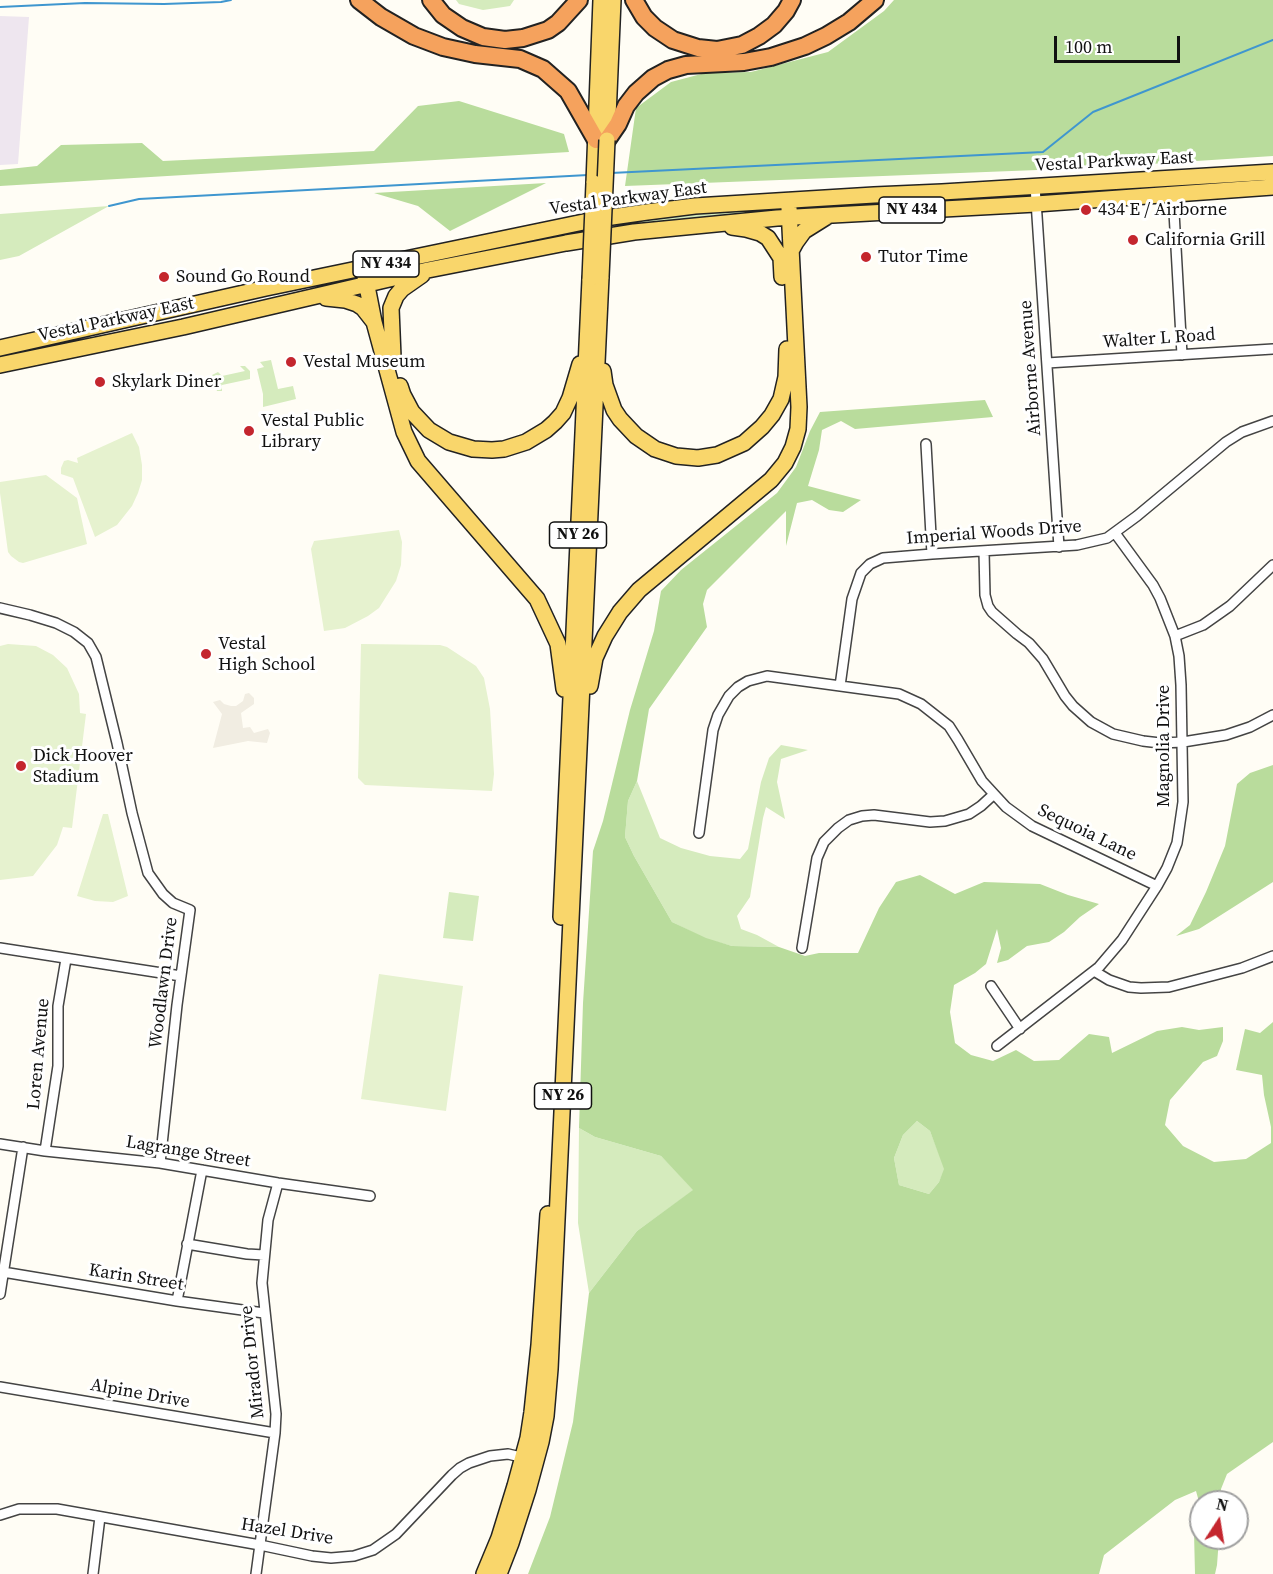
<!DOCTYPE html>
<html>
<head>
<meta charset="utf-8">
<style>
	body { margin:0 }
	#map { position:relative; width:1273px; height:1574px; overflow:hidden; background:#fffdf5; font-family:"Source Serif 4",serif }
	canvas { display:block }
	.north { position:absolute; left:1189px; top:1490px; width:60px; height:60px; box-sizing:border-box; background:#fff; border:2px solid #a0a0a0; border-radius:50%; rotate:12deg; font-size:16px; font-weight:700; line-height:24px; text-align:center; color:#111 }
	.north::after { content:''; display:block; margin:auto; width:21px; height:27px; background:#c4262e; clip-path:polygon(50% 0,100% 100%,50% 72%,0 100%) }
	.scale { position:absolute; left:1054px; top:36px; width:126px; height:27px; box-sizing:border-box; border:3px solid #111; border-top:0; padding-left:8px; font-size:18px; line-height:21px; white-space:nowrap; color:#111; -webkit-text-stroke:4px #fff; paint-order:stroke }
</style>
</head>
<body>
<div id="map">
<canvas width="1273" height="1574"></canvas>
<div class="north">N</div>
<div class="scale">100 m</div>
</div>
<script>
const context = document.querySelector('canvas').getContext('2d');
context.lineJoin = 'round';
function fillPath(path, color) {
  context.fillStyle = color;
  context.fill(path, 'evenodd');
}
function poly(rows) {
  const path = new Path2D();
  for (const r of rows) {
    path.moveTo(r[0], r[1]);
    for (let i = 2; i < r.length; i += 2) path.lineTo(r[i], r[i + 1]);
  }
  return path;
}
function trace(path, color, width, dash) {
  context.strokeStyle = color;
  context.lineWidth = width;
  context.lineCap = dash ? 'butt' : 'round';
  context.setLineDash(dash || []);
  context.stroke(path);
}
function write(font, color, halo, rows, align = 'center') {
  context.font = font + ' "Source Serif 4",serif';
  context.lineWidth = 6;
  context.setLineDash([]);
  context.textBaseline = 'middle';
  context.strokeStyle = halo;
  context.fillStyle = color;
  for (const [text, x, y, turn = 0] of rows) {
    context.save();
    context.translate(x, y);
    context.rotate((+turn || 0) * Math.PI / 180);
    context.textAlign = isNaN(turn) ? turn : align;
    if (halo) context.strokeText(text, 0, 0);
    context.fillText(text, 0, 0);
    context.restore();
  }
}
fillPath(poly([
	[0,16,29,17,18,164,0,165]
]), '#eee6ef');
fillPath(poly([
	[456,0,514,0,510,6,483,10,459,4],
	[109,206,19,256,0,260,0,214],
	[771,209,770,210,737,214,640,223,635,219,674,214],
	[271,360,278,389,293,386,296,399,263,407,263,394,257,369,264,367,260,362],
	[240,366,245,366,250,371,250,379,222,385,222,391,217,391,212,375,218,372,222,376,245,371],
	[781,745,808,750,781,759,777,782,785,819,766,807,763,818,750,897,737,916,741,929,757,935,779,947,732,946,706,939,672,922,634,856,625,837,628,801,637,781,660,838,681,848,710,856,740,859,748,849,761,782,769,758],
	[449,892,479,896,473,941,443,938],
	[917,1121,930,1131,945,1169,939,1182,929,1194,899,1185,894,1158,903,1135],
	[579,1128,595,1137,661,1156,694,1190,637,1231,589,1293,578,1223]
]), '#d5ebbd');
fillPath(poly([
	[894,0,1273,0,1273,156,1089,168,625,186,636,108,671,82,705,73,751,72,828,52,884,11],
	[459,101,564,134,569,152,0,186,0,170,37,166,61,145,142,143,163,161,374,151,418,106],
	[546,183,450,231,418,206,374,193],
	[985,400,993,417,855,429,841,421,822,430,819,450,808,486,861,500,843,512,829,510,812,500,797,503,786,546,786,511,707,590,703,604,707,627,649,709,637,781,628,801,625,837,634,856,672,922,706,938,732,946,779,947,805,956,819,953,858,953,879,908,896,882,920,875,955,894,984,882,1040,884,1068,895,1099,904,1080,917,1064,932,1049,942,1027,946,1008,960,997,963,1001,948,997,929,986,964,975,973,954,985,950,1012,955,1043,971,1055,993,1061,1016,1050,1034,1061,1059,1060,1089,1034,1109,1037,1112,1053,1157,1031,1182,1027,1199,1030,1223,1027,1223,1041,1217,1056,1203,1062,1170,1100,1165,1125,1183,1146,1214,1162,1246,1159,1271,1143,1271,1127,1264,1095,1262,1075,1236,1070,1245,1029,1260,1033,1273,1022,1273,1442,1227,1474,1221,1489,1220,1502,1201,1502,1201,1509,1196,1491,1175,1500,1104,1555,1099,1574,528,1574,550,1517,573,1422,589,1293,637,1231,693,1190,661,1156,595,1137,579,1128,583,1003,593,851,603,821,630,710,654,631,661,591,681,570,777,493,796,467,810,431,820,412],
	[917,1121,930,1131,944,1169,939,1182,929,1194,899,1185,894,1158,903,1135],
	[1273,765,1273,882,1199,929,1176,936,1190,925,1206,892,1225,846,1237,784,1250,773],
	[1201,1512,1201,1538,1219,1538,1217,1565,1215,1574,1195,1574,1194,1532]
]), '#b9dc9c');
fillPath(poly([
	[132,433,139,447,142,465,142,480,138,493,132,506,117,525,95,537,73,478,61,474,61,468,64,461,68,460,78,463,77,458],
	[46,475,77,498,87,544,23,563,19,562,11,556,8,552,0,493,0,482],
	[399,530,402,542,401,565,396,581,379,608,368,616,345,628,324,631,311,549,314,541],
	[8,644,36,646,53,655,67,668,79,694,80,713,86,714,72,828,63,827,57,845,33,876,0,880,0,646],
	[361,644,440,645,447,647,476,666,484,678,490,709,494,774,492,791,365,785,358,778],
	[103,814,108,814,128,896,113,902,95,901,77,896],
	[379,974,463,986,446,1111,361,1099]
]), '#e6f2cf');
fillPath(poly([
	[249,693,254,698,254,704,241,713,243,728,250,727,254,733,268,729,270,733,267,743,248,741,213,748,222,714,213,702,220,700,224,704,231,706,236,706,243,701,245,694]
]), '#f1ede2');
trace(poly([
	[0,7,85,3,164,4,221,2,231,0],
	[611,173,1043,152,1093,112,1273,40],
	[109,206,139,199,588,175]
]), '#3f96cf', 2);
const street = poly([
	[1035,186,1059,547],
	[1173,194,1182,355],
	[1047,363,1273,349],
	[926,444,932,554],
	[984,551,985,595,988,606,992,612,1017,634,1029,643,1043,659,1065,696,1073,706,1091,722,1113,734,1143,741,1160,743,1183,742,1226,735,1250,727,1273,715],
	[0,608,30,615,56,623,74,632,88,643,96,657,117,743,132,813,148,873,163,894,173,903,190,910,177,1005,160,1163],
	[1175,636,1203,625,1230,606,1273,565],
	[840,686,852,599,861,573,870,564,883,558,932,554,1077,545,1107,538,1137,516,1226,442,1242,432,1273,421],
	[699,833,713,730,718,715,729,696,738,687,748,681,767,676,899,694,921,704,949,726,958,740,982,781,1006,807,1032,826,1157,886],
	[0,948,181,976],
	[802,948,817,858,824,842,838,828,849,820,862,816,874,815,930,822,945,821,969,814,981,806,993,795],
	[1094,971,1109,980,1129,987,1141,988,1169,987,1242,968,1273,956],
	[991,986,1020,1029],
	[997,1046,1099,967,1122,940,1157,886,1167,868,1177,843,1183,802,1181,685,1179,656,1175,636,1160,598,1153,585,1115,533],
	[0,1144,45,1151,160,1163,278,1183,370,1196],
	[45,1151,58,1066,58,1006,66,959],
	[187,1244,247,1254,264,1255],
	[3,1272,177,1301,264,1313],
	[0,1294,23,1147],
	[177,1301,202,1170],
	[0,1387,275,1433],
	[0,1515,19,1509,57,1509,260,1545,312,1556,331,1558,354,1556,373,1550,396,1534,452,1475,460,1468,469,1463,490,1456,508,1454,525,1458],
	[93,1574,100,1517],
	[256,1574,275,1433,276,1414,262,1283,268,1220,278,1183]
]);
const primary = poly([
	[607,140,613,0],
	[594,183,601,0],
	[732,227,746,229,760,233,768,238,781,258,782,277],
	[790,253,796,242,804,231,828,216],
	[365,276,374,322,404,432,418,461,537,599,558,644,564,689],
	[326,298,345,300,357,304,363,308,374,322],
	[0,348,266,288,598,219,647,212,695,206,874,195,942,192,1273,172],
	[393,357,391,308,396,296,402,289,422,275],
	[0,365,183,327,428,270,566,243,634,232,777,218,1036,204,1273,187],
	[603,371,605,385,614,410,620,419,636,436,655,449,676,456,698,458,717,455,744,443,762,427,772,415,781,399,786,377,787,349],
	[400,386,403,395,412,412,429,430,449,442,473,449,492,450,504,449,526,442,546,430,555,422,563,413,570,398,580,364],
	[590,686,595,658,605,636,620,612,639,590,771,480,785,463,793,447,798,429,799,407,789,208],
	[561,917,590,279],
	[484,1574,499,1538,515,1486,528,1438,532,1412,539,1345,548,1214],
	[499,1574,511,1543,528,1490,541,1442,546,1416,550,1369,601,277]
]);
const highway = poly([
	[359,0,381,17,414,36,443,47,475,54,520,59,543,69,568,91,596,140],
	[431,0,443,15,462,28,483,37,505,40,523,38,548,30,558,23,579,0],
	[634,0,644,17,655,28,673,40,698,48,717,50,742,45,759,36,774,25,786,11,792,0],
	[607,140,618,124,626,106,636,93,653,78,668,70,686,65,744,62,771,57,805,46,826,36,849,22,875,0]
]);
trace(street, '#444', 12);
trace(primary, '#222', 18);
trace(highway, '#222', 20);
trace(street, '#fff', 9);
trace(primary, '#f9d66b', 15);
trace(highway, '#f5a25d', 16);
const primaryBridge = poly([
	[601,277,607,140],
	[590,279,594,183]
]);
trace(primaryBridge, '#222', 18, []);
trace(primaryBridge, '#f9d66b', 15);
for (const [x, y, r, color] of [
	[1086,210,6,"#c4262e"],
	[1133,240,6,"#c4262e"],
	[866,257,6,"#c4262e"],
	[164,277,6,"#c4262e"],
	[291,362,6,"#c4262e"],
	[100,382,6,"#c4262e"],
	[249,431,6,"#c4262e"],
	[206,654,6,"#c4262e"],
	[21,766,6,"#c4262e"]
]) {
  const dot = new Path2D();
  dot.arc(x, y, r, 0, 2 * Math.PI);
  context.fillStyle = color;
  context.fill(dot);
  trace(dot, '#fff', 2);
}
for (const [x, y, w] of [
	[912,210,66],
	[386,264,66],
	[578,535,57],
	[563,1096,57]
]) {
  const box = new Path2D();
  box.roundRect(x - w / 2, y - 13, w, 26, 4.5);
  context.fillStyle = '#fff';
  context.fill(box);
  trace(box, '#111', 1.5);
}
write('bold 16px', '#111', null, [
	["NY 434",912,210],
	["NY 434",386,264],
	["NY 26",578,535],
	["NY 26",563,1096]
]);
write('18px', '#111', '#fff', [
	["Vestal Parkway East",1114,162,-3],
	["Vestal Parkway East",628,199,-8],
	["Vestal Parkway East",116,320,-12],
	["Walter L Road",1159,339,-4],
	["Airborne Avenue",1031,368,-94],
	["Imperial Woods Drive",994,533,-4],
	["Magnolia Drive",1164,746,-90],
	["Sequoia Lane",1087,833,26],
	["Woodlawn Drive",164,983,-83],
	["Loren Avenue",39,1054,-85],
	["Lagrange Street",188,1152,9],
	["Karin Street",136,1278,9],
	["Mirador Drive",253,1362,-96],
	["Alpine Drive",140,1394,10],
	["Hazel Drive",287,1532,9]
]);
write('18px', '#111', '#fff', [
	["434 E / Airborne",1098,210],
	["California Grill",1145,240],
	["Tutor Time",878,257],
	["Sound Go Round",176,277],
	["Vestal Museum",303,362],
	["Skylark Diner",112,382],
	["Vestal Public",261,421],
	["Library",261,442],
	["Vestal",218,644],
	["High School",218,665],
	["Dick Hoover",33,756],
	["Stadium",33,777]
], 'left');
</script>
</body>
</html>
